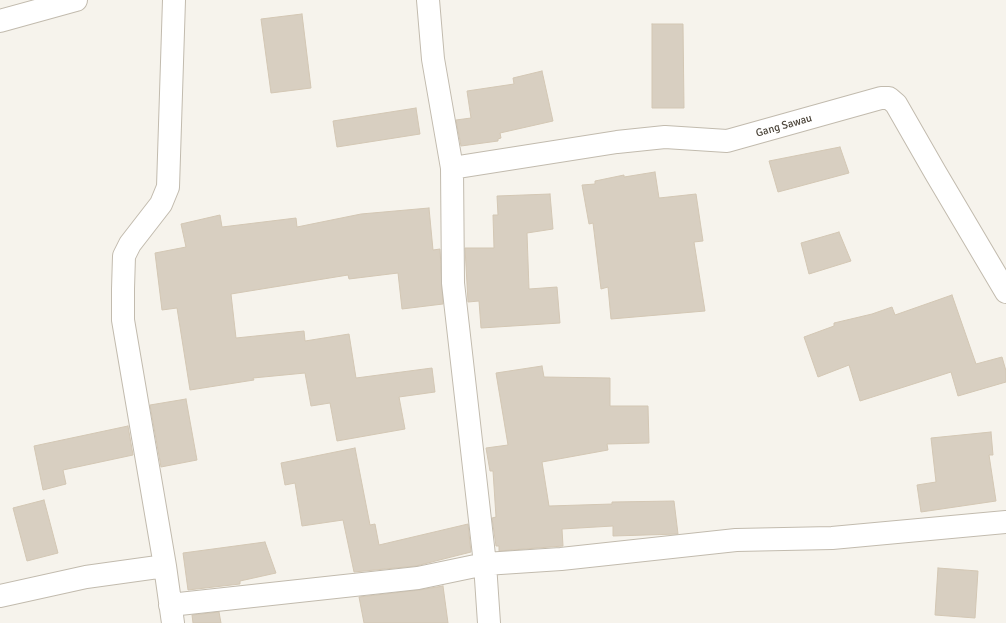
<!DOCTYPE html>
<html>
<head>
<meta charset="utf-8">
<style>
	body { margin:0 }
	canvas { display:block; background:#f6f3ec }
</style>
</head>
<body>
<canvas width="1006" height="623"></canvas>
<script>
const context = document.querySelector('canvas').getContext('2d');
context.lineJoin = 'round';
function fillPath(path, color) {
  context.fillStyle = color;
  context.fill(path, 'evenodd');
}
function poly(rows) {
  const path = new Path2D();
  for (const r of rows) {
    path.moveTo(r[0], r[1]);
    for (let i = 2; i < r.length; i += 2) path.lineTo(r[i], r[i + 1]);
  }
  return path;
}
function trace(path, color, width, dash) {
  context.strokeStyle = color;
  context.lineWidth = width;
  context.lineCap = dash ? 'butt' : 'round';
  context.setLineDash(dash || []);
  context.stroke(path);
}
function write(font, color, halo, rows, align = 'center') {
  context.font = font + ' Signika,sans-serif';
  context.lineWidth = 4;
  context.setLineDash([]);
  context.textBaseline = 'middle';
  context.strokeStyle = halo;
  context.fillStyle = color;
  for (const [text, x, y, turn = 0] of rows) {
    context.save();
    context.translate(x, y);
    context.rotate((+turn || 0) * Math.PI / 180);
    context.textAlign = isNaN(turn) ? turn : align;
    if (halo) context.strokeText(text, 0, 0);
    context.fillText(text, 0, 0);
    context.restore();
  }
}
const building = poly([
	[302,14,311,88,271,93,261,19,302,14],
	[652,24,683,24,684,108,652,108,652,24],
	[542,71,553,121,500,133,501,138,498,139,498,141,461,146,456,120,471,118,467,91,514,84,513,78,542,71],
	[416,108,420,134,337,147,333,121,416,108],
	[840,147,849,173,778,192,769,161,840,147],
	[655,172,659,198,696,194,703,241,694,242,705,311,611,319,608,287,601,289,593,223,589,224,582,185,595,184,595,181,624,175,624,177,655,172],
	[550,194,553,229,527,233,529,289,557,287,560,323,481,328,479,301,468,302,465,248,494,248,493,215,498,215,497,196,550,194],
	[429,208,433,250,440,249,443,304,402,309,398,273,349,279,348,275,231,294,236,338,304,331,305,341,349,334,356,378,432,368,435,392,399,397,405,429,337,441,330,403,311,406,305,373,253,378,254,380,190,390,177,308,162,310,155,253,186,247,181,224,220,215,222,227,296,218,297,227,361,214,429,208],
	[839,232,851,261,809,274,801,243,839,232],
	[952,295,976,364,1002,357,1006,371,1006,382,958,396,951,372,860,401,849,365,818,377,804,337,834,326,834,323,872,314,892,307,895,315,952,295],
	[542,366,544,377,610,378,610,406,648,406,649,443,607,444,608,450,542,462,549,506,612,504,612,502,674,501,678,534,613,536,613,526,562,529,563,546,499,551,499,546,496,546,492,518,496,517,493,471,490,471,486,448,508,445,496,373,542,366],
	[186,399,197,460,161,467,150,405,186,399],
	[128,426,133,455,63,470,66,484,43,490,34,446,128,426],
	[991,432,993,455,989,455,996,501,921,512,917,485,936,482,931,438,991,432],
	[355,448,370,525,375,524,379,545,468,524,471,552,416,566,354,572,343,520,302,526,295,483,285,485,281,463,355,448],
	[44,500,58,553,27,561,13,508,44,500],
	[265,542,276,573,240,581,240,584,188,590,183,553,265,542],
	[938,568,978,571,975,618,935,615,938,568],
	[443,586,448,623,364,623,359,597,419,590,443,586],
	[219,612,221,623,193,623,192,615,219,612]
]);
fillPath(building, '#d8cfc1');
trace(building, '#d3c7b4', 1);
const minor = poly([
	[428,0,433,59,452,168,453,283,485,564,489,623],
	[0,21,76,0],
	[452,168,617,142,665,137,727,141,881,98,889,98,896,104,935,172,1006,292],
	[165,566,123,320,123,289,124,256,130,244,161,204,168,187,174,0],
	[0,596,86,577,165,566,173,623],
	[170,605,418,578,485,564,561,559,736,540,832,538,1006,522]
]);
trace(minor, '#c2bbae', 24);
trace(minor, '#fff', 22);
write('11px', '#4b4439', '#fff', [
	["Gang Sawau",784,126,-16]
]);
</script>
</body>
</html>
